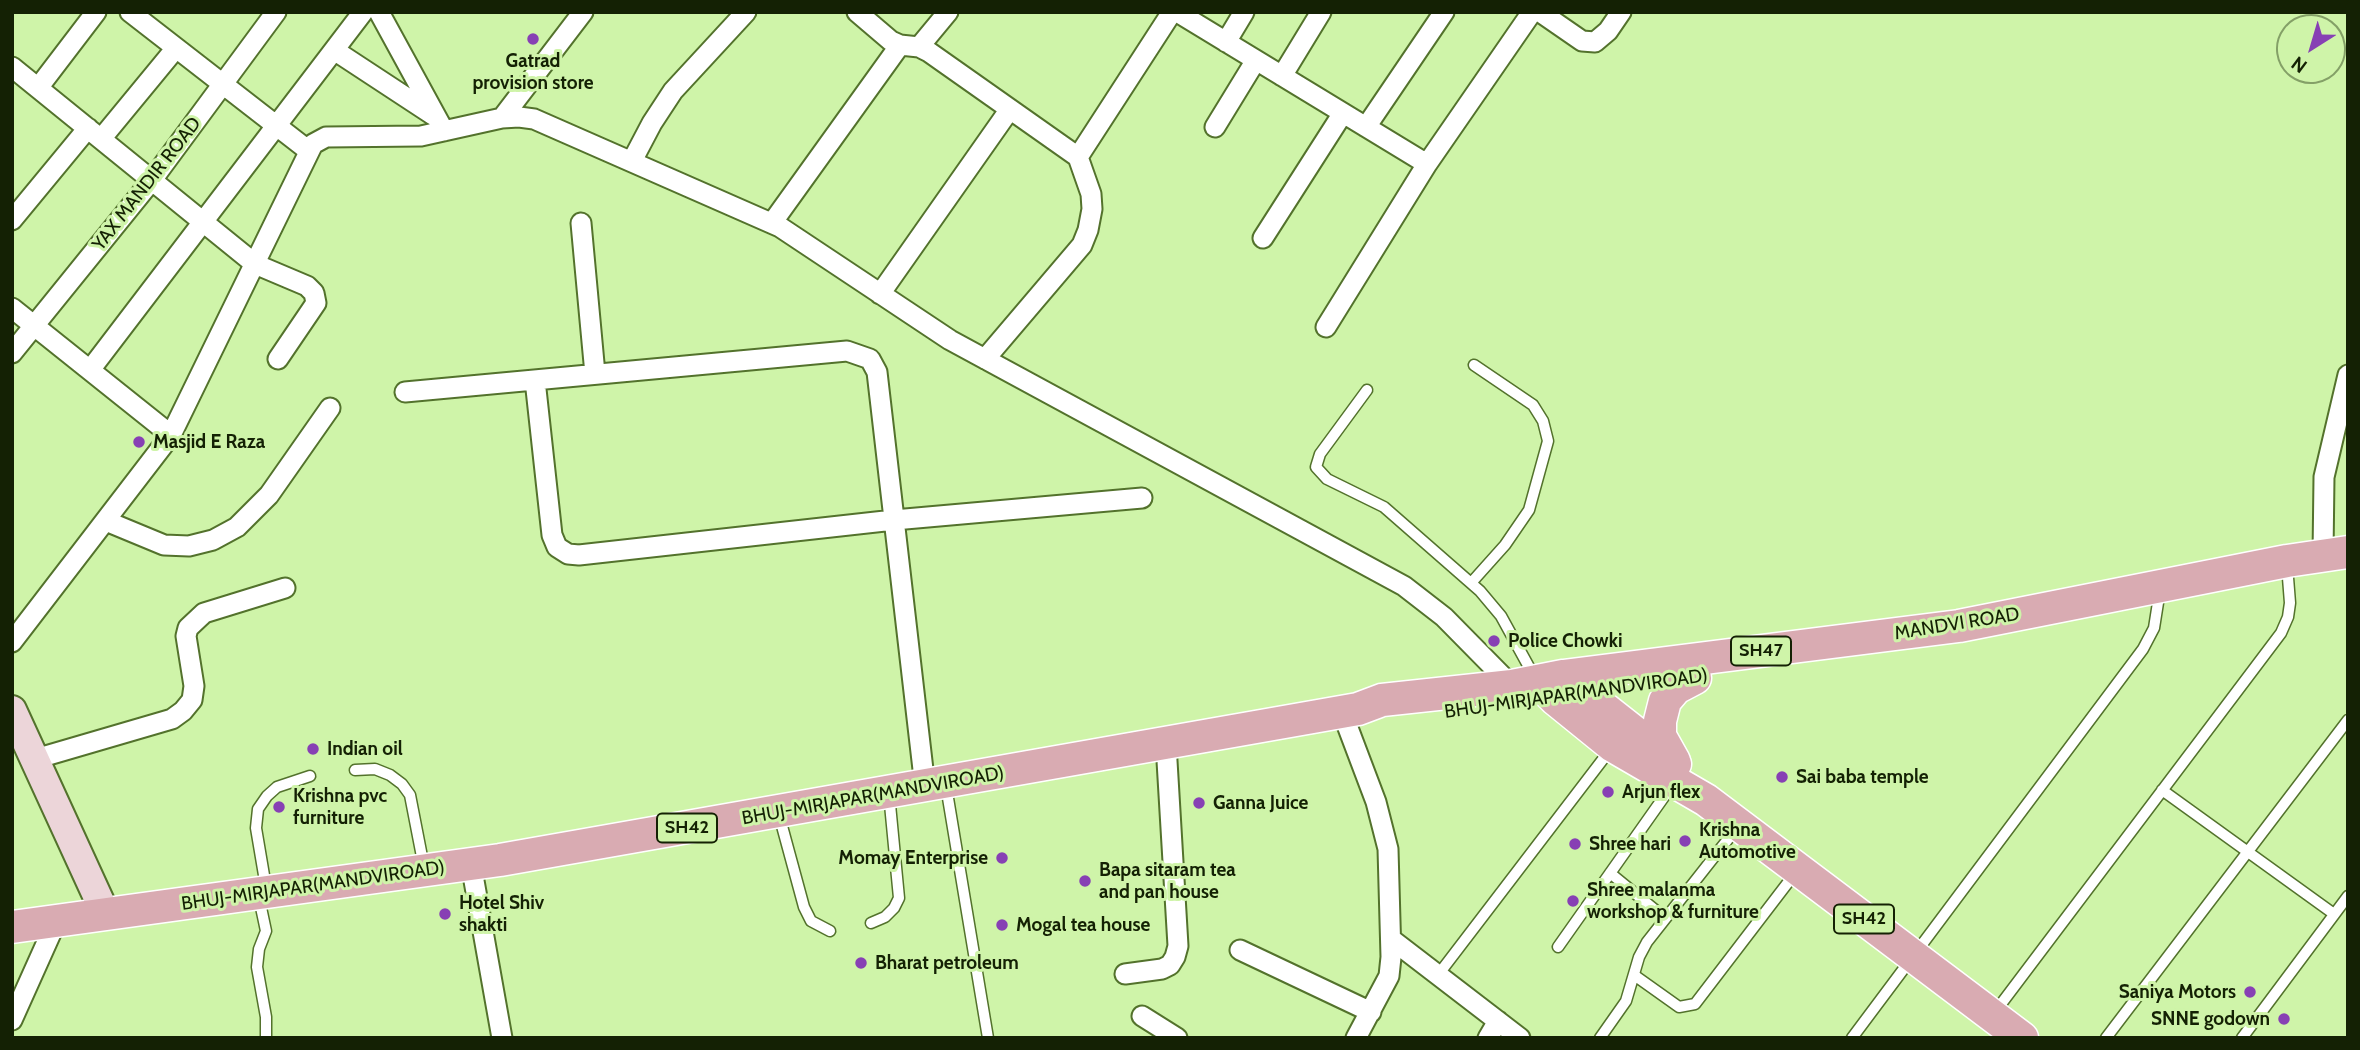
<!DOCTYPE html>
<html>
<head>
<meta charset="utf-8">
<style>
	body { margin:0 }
	#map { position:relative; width:2360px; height:1050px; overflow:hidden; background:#cff4a9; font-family:Cabin,sans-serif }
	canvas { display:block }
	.frame { position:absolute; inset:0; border:14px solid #142104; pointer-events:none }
	.north { position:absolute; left:2276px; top:14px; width:70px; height:70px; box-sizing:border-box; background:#cff4a9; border:2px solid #84a067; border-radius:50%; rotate:217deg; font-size:19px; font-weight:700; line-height:28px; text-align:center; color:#142104 }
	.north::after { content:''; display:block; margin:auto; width:24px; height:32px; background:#8740b4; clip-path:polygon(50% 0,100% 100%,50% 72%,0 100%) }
</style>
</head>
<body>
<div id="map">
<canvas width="2360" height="1050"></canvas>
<div class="frame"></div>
<div class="north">N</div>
</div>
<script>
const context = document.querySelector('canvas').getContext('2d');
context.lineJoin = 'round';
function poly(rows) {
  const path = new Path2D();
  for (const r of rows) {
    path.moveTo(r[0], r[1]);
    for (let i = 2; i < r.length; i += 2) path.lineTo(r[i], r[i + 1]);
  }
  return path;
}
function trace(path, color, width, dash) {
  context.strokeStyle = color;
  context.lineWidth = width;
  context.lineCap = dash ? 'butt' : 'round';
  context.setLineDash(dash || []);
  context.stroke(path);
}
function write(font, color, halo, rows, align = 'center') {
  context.font = font + ' Cabin,sans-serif';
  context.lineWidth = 6;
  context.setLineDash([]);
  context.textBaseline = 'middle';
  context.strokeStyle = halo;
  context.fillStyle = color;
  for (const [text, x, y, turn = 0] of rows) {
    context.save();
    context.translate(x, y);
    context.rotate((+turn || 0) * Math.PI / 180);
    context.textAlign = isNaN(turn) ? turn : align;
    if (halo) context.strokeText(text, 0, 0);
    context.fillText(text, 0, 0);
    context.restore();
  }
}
const lane = poly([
	[1367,390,1320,454,1316,467,1327,479,1384,507,1480,591,1501,616,1535,678],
	[1471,583,1505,545,1529,510,1548,441,1543,421,1533,405,1474,365],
	[355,770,375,769,390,775,402,784,410,795,424,867],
	[946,786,988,1038],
	[2162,790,2334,914],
	[779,815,804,907,811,921,830,931],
	[1610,873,1665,918],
	[266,887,256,828,258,809,267,796,277,787,310,776],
	[259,898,266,931,259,949,257,967,266,1017,266,1038],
	[871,923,885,917,894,908,899,898,889,794],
	[1558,947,1673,784],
	[1438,975,1610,750],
	[1634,975,1679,1007,1695,1004,1796,872],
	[1995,1012,2281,633,2288,617,2290,603,2287,565],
	[1600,1038,1626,1001,1639,957,1647,942,1736,829],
	[1852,1038,2143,649,2154,628,2160,590],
	[2106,1038,2348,720],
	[2242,1038,2348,896]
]);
const street = poly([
	[130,12,309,151],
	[379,12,444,131],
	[857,12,891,41,900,45,919,47,929,52,1078,157,1091,194,1092,209,1088,230,1082,245,985,359],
	[1177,12,1427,164],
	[1540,12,1582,41,1595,42,1608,31,1621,12],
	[1226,42,1244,12],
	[919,47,948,12],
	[334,50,433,115],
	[12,67,255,264,307,286,314,293,316,303,278,359],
	[1282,76,1321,12],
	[38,88,96,12],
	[502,118,583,12],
	[1215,127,1256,60],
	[1366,127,1444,12],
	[101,139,176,48],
	[1078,157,1172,12],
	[632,161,652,123,673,91,746,12],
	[12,220,88,128],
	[581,223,595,374],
	[772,223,900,45],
	[1263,238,1343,113],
	[880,294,1010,109],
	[12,308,171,435],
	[1326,327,1427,164,1532,12],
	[12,353,152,180,276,12],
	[90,370,363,12],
	[535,380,552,535,557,547,568,554,579,555,894,520,1142,498],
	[405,392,847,351,870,359,877,372,925,787],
	[106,521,164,545,189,546,213,540,237,527,269,495,330,408],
	[2323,555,2324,477,2348,375],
	[12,642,171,435,313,144,326,137,421,136,502,118,519,117,534,119,780,227,950,340,1404,586,1444,617,1512,686],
	[1342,712,1376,802,1388,849,1391,957,1389,976,1356,1038],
	[35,759,172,719,183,711,192,700,194,686,186,636,188,628,204,613,285,588],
	[471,864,502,1038],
	[1391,939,1520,1038],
	[1240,950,1371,1012],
	[1125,974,1162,969,1170,965,1175,957,1178,946,1166,744],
	[1142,1016,1177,1038],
	[12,1020,56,922],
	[1488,1038,1498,1021]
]);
const secondary = poly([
	[12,710,106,915]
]);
const primary = poly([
	[1563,676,1675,764],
	[1537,681,1555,699,1613,746,1706,800,2022,1038],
	[1674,761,1660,736,1660,721,1665,701,1676,688,1695,678],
	[12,927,500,860,1358,709,1382,700,1512,686,1563,676,1959,626,2287,561,2348,552]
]);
trace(lane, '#53722c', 13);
trace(street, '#53722c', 23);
trace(secondary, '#53722c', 32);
trace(primary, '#fff', 35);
trace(lane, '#fff', 10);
trace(street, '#fff', 19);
trace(secondary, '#ecd5d9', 28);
trace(primary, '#d9abb2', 32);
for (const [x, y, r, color] of [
	[533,39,7,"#8740b4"],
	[139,442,7,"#8740b4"],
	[1494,641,7,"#8740b4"],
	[313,749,7,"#8740b4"],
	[1782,777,7,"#8740b4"],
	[1608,792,7,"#8740b4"],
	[1199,803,7,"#8740b4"],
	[279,807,7,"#8740b4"],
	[1685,841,7,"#8740b4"],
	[1575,844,7,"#8740b4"],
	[1002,858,7,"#8740b4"],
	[1085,881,7,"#8740b4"],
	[1573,901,7,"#8740b4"],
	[445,914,7,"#8740b4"],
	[1002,925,7,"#8740b4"],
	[861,963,7,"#8740b4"],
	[2250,992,7,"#8740b4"],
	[2284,1019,7,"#8740b4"]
]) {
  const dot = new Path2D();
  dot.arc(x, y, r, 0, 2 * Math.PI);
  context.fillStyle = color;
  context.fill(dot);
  trace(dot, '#cff4a9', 2.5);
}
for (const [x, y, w] of [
	[1761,651,60],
	[687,828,60],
	[1864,919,60]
]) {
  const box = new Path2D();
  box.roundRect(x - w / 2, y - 14.5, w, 29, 5);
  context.fillStyle = '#cff4a9';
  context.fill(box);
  trace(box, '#142104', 2);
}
write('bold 18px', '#142104', null, [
	["SH47",1761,651],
	["SH42",687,828],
	["SH42",1864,919]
]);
write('bold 19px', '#142104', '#cff4a9', [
	["Gatrad",533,61,"center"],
	["provision store",533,83,"center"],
	["Masjid E Raza",153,442],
	["Police Chowki",1508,641],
	["Indian oil",327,749],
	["Sai baba temple",1796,777],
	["Arjun flex",1622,792],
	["Krishna pvc",293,796],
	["furniture",293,818],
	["Ganna Juice",1213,803],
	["Krishna",1699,830],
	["Automotive",1699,852],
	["Shree hari",1589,844],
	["Momay Enterprise",988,858,"right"],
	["Bapa sitaram tea",1099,870],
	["and pan house",1099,892],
	["Shree malanma",1587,890],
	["workshop & furniture",1587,912],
	["Hotel Shiv",459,903],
	["shakti",459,925],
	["Mogal tea house",1016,925],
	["Bharat petroleum",875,963],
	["Saniya Motors",2236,992,"right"],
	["SNNE godown",2270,1019,"right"]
], 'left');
write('19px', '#142104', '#cff4a9', [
	["YAX MANDIR ROAD",147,184,-52],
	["MANDVI ROAD",1957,624,-9],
	["BHUJ-MIRJAPAR(MANDVIROAD)",1576,694,-8],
	["BHUJ-MIRJAPAR(MANDVIROAD)",873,796,-10],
	["BHUJ-MIRJAPAR(MANDVIROAD)",313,886,-8]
]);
</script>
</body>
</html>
